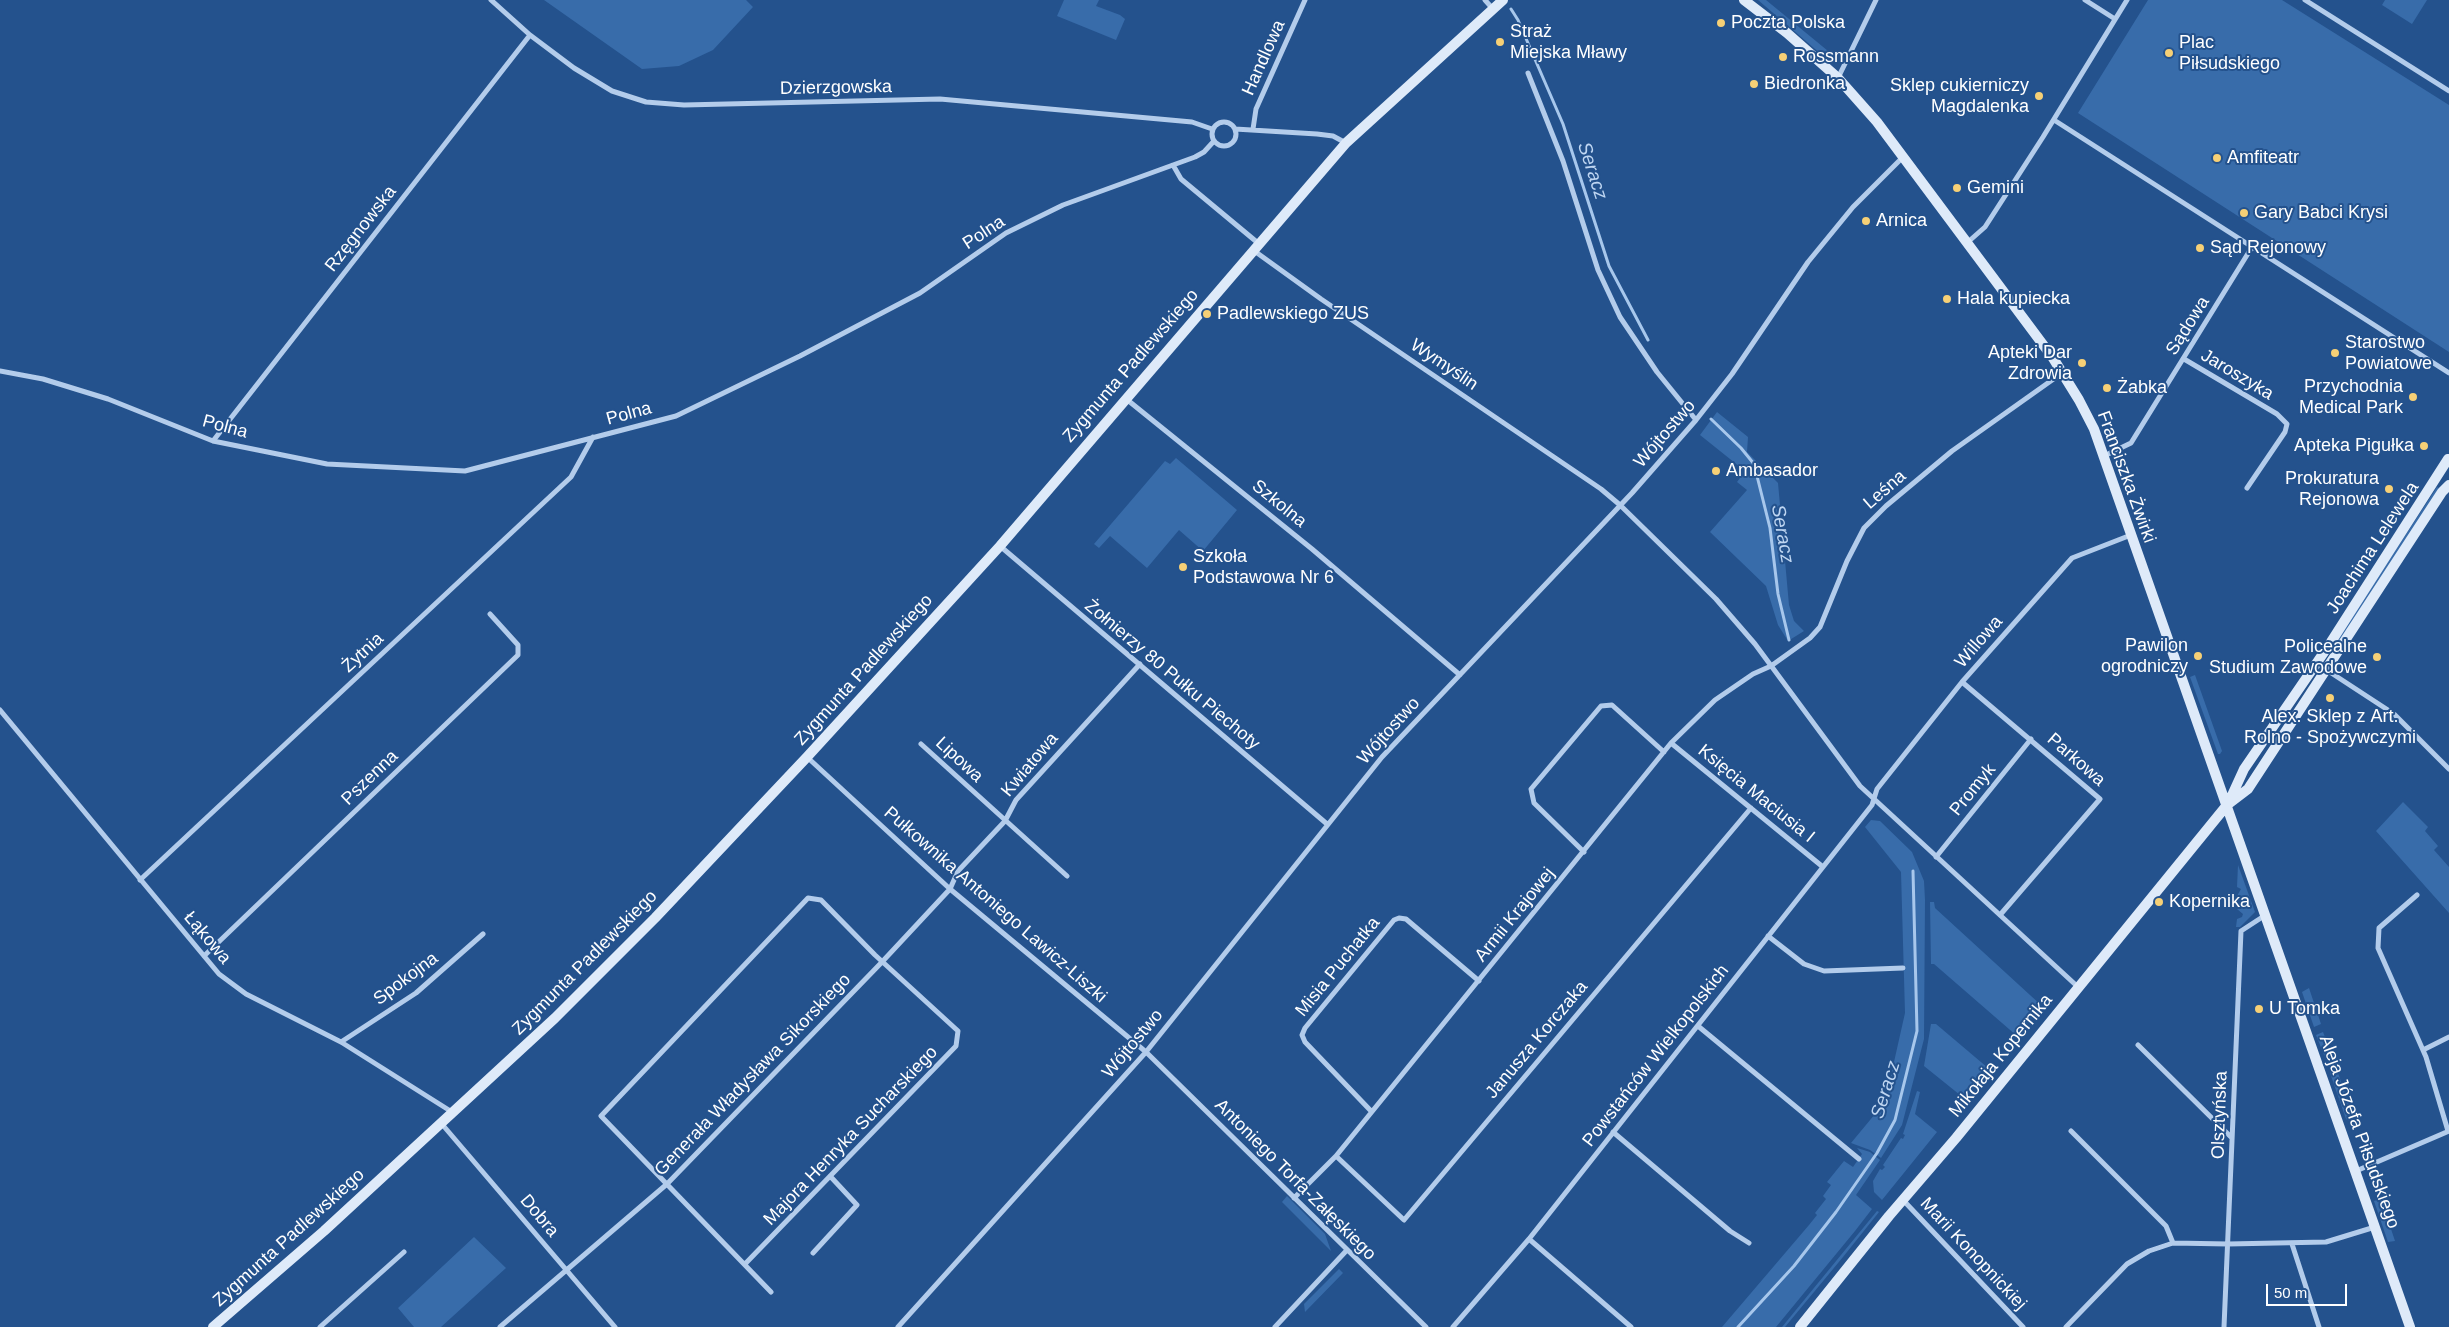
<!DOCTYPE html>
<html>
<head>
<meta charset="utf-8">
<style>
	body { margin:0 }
	#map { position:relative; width:2449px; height:1327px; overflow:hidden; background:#24528d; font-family:Arial,sans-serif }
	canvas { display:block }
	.scale { position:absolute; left:2266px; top:1284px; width:81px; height:22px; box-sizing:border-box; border:2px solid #fff; border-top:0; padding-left:6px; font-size:15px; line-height:18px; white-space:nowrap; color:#fff; -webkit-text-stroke:4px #24528d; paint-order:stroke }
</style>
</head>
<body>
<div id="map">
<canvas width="2449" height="1327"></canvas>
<div class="scale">50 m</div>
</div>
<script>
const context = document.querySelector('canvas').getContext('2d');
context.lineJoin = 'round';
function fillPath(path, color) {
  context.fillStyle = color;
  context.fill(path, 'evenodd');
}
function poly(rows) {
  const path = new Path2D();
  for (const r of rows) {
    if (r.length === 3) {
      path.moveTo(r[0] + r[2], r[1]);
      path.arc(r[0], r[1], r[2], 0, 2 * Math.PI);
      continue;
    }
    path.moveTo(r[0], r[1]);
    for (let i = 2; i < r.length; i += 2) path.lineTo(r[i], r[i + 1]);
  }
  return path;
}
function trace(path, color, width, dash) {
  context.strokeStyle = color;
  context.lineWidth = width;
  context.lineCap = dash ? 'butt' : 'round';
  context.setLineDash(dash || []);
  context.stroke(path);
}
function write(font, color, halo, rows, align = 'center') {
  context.font = font + ' Arial,sans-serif';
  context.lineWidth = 4;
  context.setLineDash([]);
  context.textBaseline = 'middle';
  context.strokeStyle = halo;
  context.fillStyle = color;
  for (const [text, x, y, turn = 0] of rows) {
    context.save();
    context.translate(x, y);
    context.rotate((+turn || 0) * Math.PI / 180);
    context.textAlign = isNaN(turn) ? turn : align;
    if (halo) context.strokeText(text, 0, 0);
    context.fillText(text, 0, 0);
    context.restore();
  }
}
fillPath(poly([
	[544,0,746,0,753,7,713,50,679,66,642,69],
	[1064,0,1099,0,1096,6,1120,15,1125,19,1116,40,1057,16],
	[1758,0,1766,0,1839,60,1834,62,1829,61],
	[2148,0,2282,0,2449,105,2449,352,2078,113],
	[2385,0,2427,0,2412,24,2382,5],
	[1717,412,1748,437,1747,452,1778,483,1789,605,1794,621,1804,631,1788,641,1778,625,1766,586,1710,532,1747,490,1737,482,1745,471,1700,435],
	[1176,458,1237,510,1203,551,1179,530,1147,568,1110,536,1099,548,1094,544,1165,461,1170,464],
	[2437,487,2439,488,2339,642,2336,641],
	[2195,675,2222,751,2220,754,2218,754,2190,677],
	[2403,802,2428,827,2425,831,2438,846,2434,850,2449,867,2449,913,2376,831],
	[1871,820,1880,821,1912,852,1924,881,1925,900,1924,1039,1902,1125,1881,1158,1870,1150,1851,1143,1885,1102,1905,1013,1901,872,1865,827],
	[2238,865,2255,912,2240,927,2236,927,2237,919,2242,917,2243,914,2237,909,2237,904,2243,901,2242,897,2237,896,2241,889,2237,887],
	[1930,902,1934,902,1935,908,2042,1006,2017,1036,1934,964,1931,964],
	[2309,988,2321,1024,2314,1027,2302,992],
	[1931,1024,1936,1024,1988,1068,1965,1099,1924,1066],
	[2323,1032,2335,1063,2328,1065,2316,1035],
	[2337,1070,2354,1119,2349,1121,2346,1119,2330,1073,2331,1071],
	[1917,1091,1920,1092,1915,1114,1937,1132,1882,1200,1874,1192,1873,1181,1880,1169,1882,1170,1885,1167,1883,1165,1901,1138,1903,1139,1905,1135,1903,1134],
	[1857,1148,1870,1152,1880,1160,1856,1195,1872,1209,1855,1231,1776,1327,1722,1327,1809,1225,1817,1215,1815,1213,1826,1199,1823,1196,1831,1185,1827,1182,1844,1161,1853,1167,1862,1154],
	[1287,1196,1325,1234,1331,1251,1282,1202],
	[2381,1199,2395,1241,2388,1242,2374,1201],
	[1877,1211,1879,1212,1843,1257,1785,1327,1782,1327],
	[474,1237,506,1268,441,1327,414,1327,398,1308],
	[1339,1269,1343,1273,1305,1312,1304,1304]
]), '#386caa');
trace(poly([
	[1511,9,1518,20,1563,124,1609,266,1648,340],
	[1711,419,1741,448,1754,464,1770,528,1778,594,1789,640],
	[1738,1327,1794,1266,1836,1212,1877,1153,1895,1120,1917,1031,1913,871]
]), '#a7c7ec', 3);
trace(poly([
	[491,0,530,35,574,68,612,91,646,102,684,105,940,99,1192,122,1212,129],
	[1485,0,1493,9],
	[2085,0,2115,19],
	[2305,0,2449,91],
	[1528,73,1563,161,1598,270,1620,317,1657,372,1696,420],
	[1838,78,1876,0],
	[2054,120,2449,373],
	[1224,134,12],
	[1235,129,1317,134,1333,136,1346,143],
	[1253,129,1256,109,1305,0],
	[1173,165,1181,179,1258,243],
	[1968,242,1985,227,2043,137,2127,0],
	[1253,250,1321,299,1601,489,1620,505,1716,599,1755,644,1860,786,2078,987],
	[2184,359,2277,414,2287,424,2285,432,2247,488],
	[0,371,43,379,108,399,213,441,327,464,465,471,676,416,800,356,920,293,1006,233,1063,205,1195,157,1204,152,1214,141],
	[1125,398,1312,549,1460,675],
	[213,441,530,35],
	[2104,456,2131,443,2252,247],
	[1000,546,1327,824],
	[2316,663,2394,714,2449,769],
	[1962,682,2100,799,2000,915],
	[0,710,219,974,246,994,341,1042,452,1112],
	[1671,743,1823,867],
	[921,744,1067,876],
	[807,757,950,889,1146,1052,1426,1327],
	[1584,852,1534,803,1531,789,1601,706,1612,705,1664,752],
	[1936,857,2031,739],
	[140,880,571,477,593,437],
	[2417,895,2379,928,2378,948,2426,1057,2448,1131],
	[1768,936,1804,964,1824,971,1903,968],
	[204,956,518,655,518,645,490,614],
	[1698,1026,1859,1159],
	[341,1042,416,993,483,934],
	[2138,1045,2232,1138],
	[2423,1050,2449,1037],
	[1371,1111,1305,1042,1302,1035,1305,1028,1394,920,1399,918,1406,919,1479,981],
	[441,1123,615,1327],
	[2071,1131,2166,1226,2173,1243],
	[1613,1132,1730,1231,1749,1243],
	[1336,1156,1404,1220,1751,808],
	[2356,1171,2449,1131],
	[1294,1198,1336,1156,1671,743,1715,700,1753,674,1771,666,1810,638,1820,627,1847,561,1864,528,1886,506,1952,451,2062,373],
	[1903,1200,2023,1327],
	[1529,1239,1631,1327],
	[2292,1244,2319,1327],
	[813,1253,857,1205,830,1176],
	[745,1264,956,1046,958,1031,875,955,821,900,808,898,601,1116,771,1292],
	[320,1327,404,1252],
	[500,1327,667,1184,882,962,950,889,958,871,1005,821,1016,800,1140,664],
	[898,1327,1146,1052,1382,757,1632,493,1696,420,1732,374,1808,262,1853,207,1903,157],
	[1275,1327,1347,1250],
	[1453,1327,1529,1239,1872,805,1877,789,1962,682,2072,558,2131,535],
	[2066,1327,2127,1264,2149,1251,2173,1243,2228,1244,2326,1242,2375,1227],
	[2224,1327,2241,931,2264,916]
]), '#b3cceb', 5);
trace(poly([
	[1744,0,1787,33,1838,78,1877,122,2053,358,2079,400,2094,429,2410,1327],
	[2228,804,2244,769,2331,642,2448,459],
	[213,1327,324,1231,555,1018,655,918,807,757,1000,546,1346,143,1503,0],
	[1800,1327,1889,1216,1956,1138,2227,805,2248,789,2442,492,2449,485]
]), '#deeaf9', 10);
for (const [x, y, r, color] of [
	[1721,23,5,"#f6d076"],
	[1500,42,5,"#f6d076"],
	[2169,53,5,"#f6d076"],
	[1783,57,5,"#f6d076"],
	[1754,84,5,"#f6d076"],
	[2039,96,5,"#f6d076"],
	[2217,158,5,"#f6d076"],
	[1957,188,5,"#f6d076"],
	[2244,213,5,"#f6d076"],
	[1866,221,5,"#f6d076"],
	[2200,248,5,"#f6d076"],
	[1947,299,5,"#f6d076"],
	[1207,314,5,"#f6d076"],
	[2335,353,5,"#f6d076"],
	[2082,363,5,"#f6d076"],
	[2107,388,5,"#f6d076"],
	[2413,397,5,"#f6d076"],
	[2424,446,5,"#f6d076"],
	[1716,471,5,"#f6d076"],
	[2389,489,5,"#f6d076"],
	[1183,567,5,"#f6d076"],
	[2198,656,5,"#f6d076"],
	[2377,657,5,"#f6d076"],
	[2330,698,5,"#f6d076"],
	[2159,902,5,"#f6d076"],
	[2259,1009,5,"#f6d076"]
]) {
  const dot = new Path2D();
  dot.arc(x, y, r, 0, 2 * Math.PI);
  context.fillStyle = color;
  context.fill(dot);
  trace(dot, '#24528d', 2);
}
write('18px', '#fff', '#24528d', [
	["Poczta Polska",1731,23],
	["Straż",1510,32],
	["Miejska Mławy",1510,53],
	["Plac",2179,43],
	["Piłsudskiego",2179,64],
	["Rossmann",1793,57],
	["Biedronka",1764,84],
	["Sklep cukierniczy",2029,86,"right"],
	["Magdalenka",2029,107,"right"],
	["Amfiteatr",2227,158],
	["Gemini",1967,188],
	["Gary Babci Krysi",2254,213],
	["Arnica",1876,221],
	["Sąd Rejonowy",2210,248],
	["Hala kupiecka",1957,299],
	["Padlewskiego ZUS",1217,314],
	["Starostwo",2345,343],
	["Powiatowe",2345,364],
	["Apteki Dar",2072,353,"right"],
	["Zdrowia",2072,374,"right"],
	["Przychodnia",2403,387,"right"],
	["Medical Park",2403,408,"right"],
	["Żabka",2117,388],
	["Apteka Pigułka",2414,446,"right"],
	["Ambasador",1726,471],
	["Prokuratura",2379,479,"right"],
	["Rejonowa",2379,500,"right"],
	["Szkoła",1193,557],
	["Podstawowa Nr 6",1193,578],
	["Pawilon",2188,646,"right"],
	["ogrodniczy",2188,667,"right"],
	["Policealne",2367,647,"right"],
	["Studium Zawodowe",2367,668,"right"],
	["Alex. Sklep z Art.",2330,717,"center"],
	["Rolno - Spożywczymi",2330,738,"center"],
	["Kopernika",2169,902],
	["U Tomka",2269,1009]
], 'left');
write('18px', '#fff', '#24528d', [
	["Handlowa",1264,58,-66],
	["Dzierzgowska",836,88,-1],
	["Rzęgnowska",361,229,-52],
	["Polna",984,233,-33],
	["Sądowa",2188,326,-58],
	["Wymyślin",1444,365,34],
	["Zygmunta Padlewskiego",1131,366,-49],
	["Jaroszyka",2237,375,31],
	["Polna",629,414,-15],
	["Polna",225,427,15],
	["Wójtostwo",1665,434,-49],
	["Franciszka Żwirki",2126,477,70],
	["Leśna",1885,490,-41],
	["Szkolna",1279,504,39],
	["Joachima Lelewela",2373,548,-57],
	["Willowa",1979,642,-49],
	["Żytnia",363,653,-43],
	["Zygmunta Padlewskiego",864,670,-48],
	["Żołnierzy 80 Pułku Piechoty",1172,675,40],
	["Wójtostwo",1389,731,-48],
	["Lipowa",959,760,43],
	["Parkowa",2076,760,41],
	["Kwiatowa",1030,765,-50],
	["Pszenna",370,778,-44],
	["Promyk",1973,790,-51],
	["Księcia Maciusia I",1756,794,39],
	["Pułkownika Antoniego Lawicz-Liszki",995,905,41],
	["Armii Krajowej",1515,915,-51],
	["Łąkowa",207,938,50],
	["Zygmunta Padlewskiego",585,963,-45],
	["Misia Puchatka",1338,967,-51],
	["Spokojna",406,979,-37],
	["Janusza Korczaka",1537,1040,-50],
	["Wójtostwo",1133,1044,-50],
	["Powstańców Wielkopolskich",1656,1056,-52],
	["Mikołaja Kopernika",2001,1056,-51],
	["Generała Władysława Sikorskiego",753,1075,-46],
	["Olsztyńska",2220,1115,-88],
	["Aleja Józefa Piłsudskiego",2359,1132,70],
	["Majora Henryka Sucharskiego",851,1136,-46],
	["Antoniego Torfa-Załęskiego",1295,1180,45],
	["Dobra",539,1216,50],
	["Zygmunta Padlewskiego",289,1238,-42],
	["Marii Konopnickiej",1973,1254,47]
]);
write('italic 19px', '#bfd6f2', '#24528d', [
	["Seracz",1592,171,72],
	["Seracz",1782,534,80],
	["Seracz",1886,1090,-73]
]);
</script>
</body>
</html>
